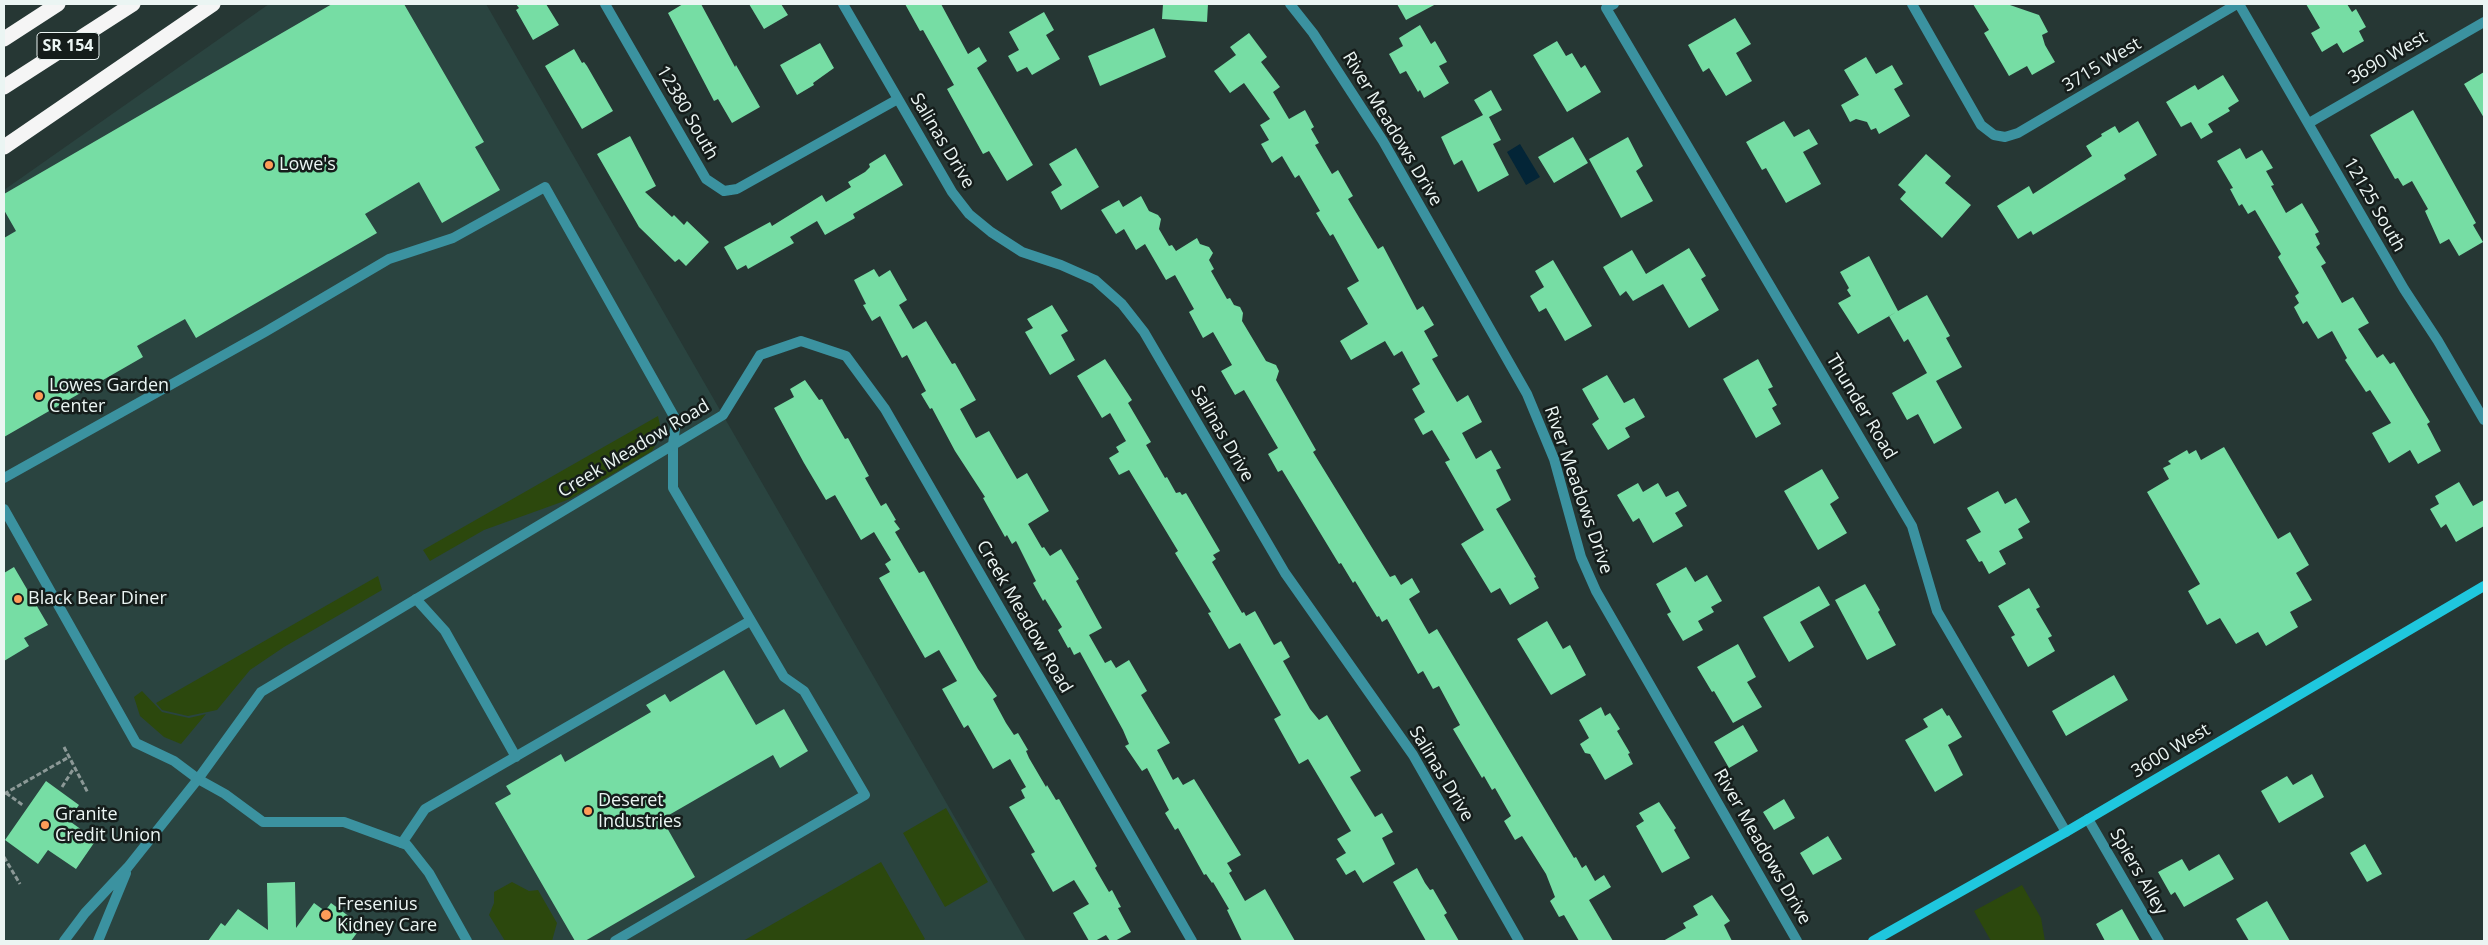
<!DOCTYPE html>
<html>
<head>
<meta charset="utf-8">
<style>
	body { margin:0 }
	#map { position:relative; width:2488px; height:945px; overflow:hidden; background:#263734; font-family:"Open Sans",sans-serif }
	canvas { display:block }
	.frame { position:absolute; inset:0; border:5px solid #ebf5f3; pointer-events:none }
</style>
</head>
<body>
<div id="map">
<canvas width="2488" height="945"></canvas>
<div class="frame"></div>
</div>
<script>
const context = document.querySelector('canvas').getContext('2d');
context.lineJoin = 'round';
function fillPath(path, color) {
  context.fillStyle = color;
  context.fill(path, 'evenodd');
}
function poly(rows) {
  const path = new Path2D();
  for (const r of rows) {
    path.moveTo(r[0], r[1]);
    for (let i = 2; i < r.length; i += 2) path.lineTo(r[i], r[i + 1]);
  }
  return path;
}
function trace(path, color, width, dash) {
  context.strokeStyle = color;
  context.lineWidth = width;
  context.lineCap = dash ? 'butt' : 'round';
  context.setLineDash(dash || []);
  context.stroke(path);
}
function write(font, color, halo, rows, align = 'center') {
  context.font = font + ' "Open Sans",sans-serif';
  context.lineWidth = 5;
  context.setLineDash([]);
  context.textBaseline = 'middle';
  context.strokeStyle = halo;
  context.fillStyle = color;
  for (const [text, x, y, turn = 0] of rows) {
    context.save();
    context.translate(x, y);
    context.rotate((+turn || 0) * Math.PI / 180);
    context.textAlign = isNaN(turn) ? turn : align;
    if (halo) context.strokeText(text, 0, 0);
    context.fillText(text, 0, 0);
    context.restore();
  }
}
fillPath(poly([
	[269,4,486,4,1026,941,4,941,4,190]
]), '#2a4440');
fillPath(poly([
	[658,416,662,434,652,451,570,499,484,530,430,561,423,550],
	[378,576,382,590,284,647,250,670,217,710,188,716,162,710,156,703],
	[142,691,162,712,189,718,206,714,181,744,164,737,140,716,134,697],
	[946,808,988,882,945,907,903,833],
	[881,862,925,939,922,941,743,941],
	[512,882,529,891,538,890,557,923,552,941,505,941,489,915,494,903,494,892],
	[2022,885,2041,918,2045,941,1991,941,1974,911]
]), '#2c480d');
fillPath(poly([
	[1520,144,1540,177,1526,185,1507,152]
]), '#032537');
fillPath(poly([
	[332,4,404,4,484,142,475,147,500,190,442,223,419,182,365,214,377,233,196,338,185,319,137,346,143,357,4,437,4,238,16,231,4,210,4,194],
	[516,4,546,4,559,25,533,40,516,10,519,8],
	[683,4,701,4,735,67,736,65,760,107,732,123,718,99,714,101,668,13],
	[749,4,781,4,788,15,764,29],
	[905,4,941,4,968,54,979,47,987,61,977,68,1033,165,1007,181,989,151,983,154,947,89,954,85,923,30,920,31],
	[1163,4,1208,4,1207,22,1162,19],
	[1397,4,1436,4,1406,20],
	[1973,4,2007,4,2039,15,2048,32,2042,35,2045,45,2055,62,2032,75,2027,66,2009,76,1984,33,1989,30],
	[2306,4,2347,4,2352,12,2356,9,2366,27,2359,31,2364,41,2343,53,2337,43,2322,52,2311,33,2320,28],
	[1044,12,1054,30,1046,35,1060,59,1032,75,1027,67,1017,72,1008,56,1019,50,1009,32],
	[1735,18,1751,44,1736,53,1752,81,1726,96,1709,68,1703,72,1688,45],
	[1420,25,1431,44,1435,41,1447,62,1439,66,1449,83,1424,98,1420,90,1418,92,1406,71,1400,74,1389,54,1403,46,1399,38],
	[1154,28,1166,57,1100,86,1088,56],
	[1249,33,1267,57,1261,62,1280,87,1273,92,1289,119,1305,110,1314,127,1311,129,1319,143,1315,145,1332,174,1338,170,1353,196,1348,199,1378,249,1383,246,1417,310,1423,306,1434,325,1424,331,1438,356,1432,359,1457,402,1468,395,1482,422,1462,433,1476,459,1491,450,1501,468,1496,470,1511,500,1496,509,1536,577,1534,578,1539,588,1510,605,1500,588,1491,593,1461,544,1484,530,1445,462,1450,460,1432,430,1423,435,1414,419,1425,412,1412,389,1420,384,1402,351,1394,356,1385,341,1351,360,1340,341,1368,324,1347,288,1359,281,1333,234,1330,236,1316,213,1320,211,1299,175,1295,178,1282,156,1272,163,1261,144,1269,140,1260,125,1270,119,1244,83,1230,93,1214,71,1236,55,1230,47],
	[1557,41,1566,56,1572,53,1581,68,1585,65,1601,92,1567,112,1533,55],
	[820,43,834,68,813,83,814,85,797,95,780,65],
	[574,49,582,63,584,62,587,66,613,111,582,129,545,66],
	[1866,57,1876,74,1892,65,1903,84,1894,89,1910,116,1879,134,1876,128,1871,130,1867,122,1856,119,1850,122,1841,105,1859,95,1844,70],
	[2484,72,2484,118,2464,84],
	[2223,75,2239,101,2228,108,2230,111,2208,124,2213,132,2201,139,2191,122,2181,127,2166,102,2195,85,2198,90],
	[1491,90,1502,110,1489,117,1501,140,1493,144,1509,175,1478,192,1462,160,1454,165,1441,137,1483,115,1474,100],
	[2413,110,2476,223,2473,225,2483,242,2459,256,2449,239,2440,244,2425,211,2428,209,2412,181,2403,186,2398,178,2395,179,2370,135],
	[1784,121,1794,137,1809,129,1818,144,1803,152,1821,184,1786,203,1766,168,1762,170,1746,142],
	[2138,121,2157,155,2124,175,2126,179,2033,235,2031,231,2018,239,1997,206,2029,186,2033,194,2092,156,2086,146,2102,136,2101,134,2115,126,2119,133],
	[630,136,656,186,645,192,672,217,674,215,684,225,687,221,709,242,686,266,679,259,675,262,639,227,597,154],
	[1573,137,1588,163,1554,183,1538,157],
	[1628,137,1643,166,1636,171,1653,201,1621,218,1589,159],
	[1076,148,1099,187,1061,210,1051,192,1062,185,1049,164],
	[2240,148,2246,159,2262,150,2273,168,2266,171,2274,185,2271,186,2286,213,2302,203,2319,232,2315,234,2320,244,2316,247,2326,263,2321,266,2342,303,2353,297,2369,323,2358,329,2377,358,2383,354,2390,364,2394,362,2430,422,2427,424,2441,451,2418,464,2410,450,2389,463,2372,433,2391,423,2370,390,2366,392,2345,360,2347,358,2332,331,2318,339,2307,321,2303,324,2294,307,2299,303,2295,296,2299,293,2278,257,2281,254,2255,210,2248,214,2242,204,2239,206,2230,189,2233,188,2217,161],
	[885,154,903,185,853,214,855,218,825,235,817,221,790,237,794,243,748,269,746,265,737,270,724,247,770,222,772,226,822,195,826,202,851,187,848,182,865,172,870,167,869,164],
	[1926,154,1951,176,1945,183,1971,205,1942,238,1900,199,1906,192,1898,185],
	[1141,196,1149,211,1158,215,1161,219,1159,229,1169,246,1172,245,1176,251,1197,238,1200,244,1209,247,1213,253,1209,260,1214,269,1211,271,1227,299,1230,298,1234,305,1240,307,1243,313,1242,321,1266,361,1276,365,1279,371,1276,380,1316,450,1313,452,1390,577,1395,575,1401,585,1412,578,1420,592,1409,599,1429,634,1437,629,1574,858,1576,857,1582,868,1586,865,1595,881,1604,875,1611,887,1589,900,1613,941,1579,941,1564,915,1559,917,1550,901,1555,897,1546,874,1522,836,1515,840,1504,821,1511,816,1495,788,1492,790,1484,776,1482,778,1453,729,1460,725,1439,686,1433,689,1423,671,1418,674,1387,619,1382,622,1379,616,1377,617,1355,581,1353,583,1341,563,1339,564,1282,470,1278,472,1268,454,1278,448,1244,390,1235,395,1221,371,1232,365,1213,332,1203,338,1189,312,1194,309,1175,275,1166,280,1145,244,1136,250,1124,229,1116,234,1101,210,1119,200,1123,207],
	[1689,248,1706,276,1701,279,1719,310,1689,328,1663,284,1633,301,1626,291,1620,296,1603,267,1632,250,1646,274],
	[1869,256,1898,311,1858,334,1838,303,1851,296,1847,290,1849,288,1840,272],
	[1553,260,1592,326,1565,341,1546,308,1539,312,1530,296,1544,287,1535,271],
	[874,269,879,277,890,270,907,300,899,305,913,329,926,321,952,364,955,363,976,400,960,409,976,438,989,431,1017,479,1027,473,1049,511,1028,524,1042,548,1044,547,1050,556,1061,549,1079,579,1076,581,1102,628,1089,635,1105,663,1111,660,1116,668,1129,660,1147,691,1141,695,1170,743,1157,750,1173,780,1178,777,1183,785,1194,779,1241,855,1227,863,1232,871,1229,873,1245,901,1265,889,1295,941,1242,941,1227,910,1229,909,1213,882,1212,883,1206,874,1204,875,1178,828,1175,830,1165,813,1169,810,1147,768,1142,771,1125,746,1129,744,1123,730,1080,652,1074,655,1070,647,1068,648,1058,630,1062,627,1045,599,1043,601,1033,583,1036,581,1016,541,1012,544,1007,535,1005,537,983,498,985,497,955,451,932,408,930,409,921,394,926,391,907,355,902,358,880,316,872,321,863,305,866,304,854,280],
	[1927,295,1950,336,1946,338,1962,367,1936,381,1962,428,1934,444,1918,414,1907,420,1892,393,1927,373,1908,339,1904,342,1889,316],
	[1052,305,1068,331,1061,335,1075,360,1050,375,1025,332,1033,328,1027,319],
	[1105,359,1132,400,1128,403,1151,442,1146,445,1165,478,1167,477,1176,493,1180,492,1182,495,1186,493,1220,551,1213,555,1216,559,1212,562,1242,613,1244,612,1246,616,1255,611,1274,645,1281,641,1290,657,1283,661,1310,709,1319,720,1327,715,1361,771,1350,777,1375,817,1382,813,1393,832,1382,838,1395,864,1363,883,1355,870,1346,875,1336,859,1346,853,1337,839,1351,831,1308,759,1299,764,1274,719,1281,715,1240,643,1229,649,1208,613,1211,612,1175,553,1178,551,1129,470,1119,475,1109,458,1119,452,1116,447,1126,441,1110,413,1102,418,1077,376],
	[1758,359,1773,387,1768,389,1777,405,1772,408,1781,424,1756,438,1723,379],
	[1607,375,1624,403,1634,398,1645,417,1625,428,1630,437,1608,450,1592,424,1599,419,1582,389],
	[805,380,819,400,822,399,845,439,848,438,869,476,865,478,881,506,886,503,896,520,894,521,900,529,895,532,919,573,924,571,978,669,997,696,993,699,1006,723,1014,735,1018,733,1028,750,1026,751,1029,758,1046,787,1047,785,1056,800,1059,799,1097,866,1095,868,1109,892,1112,890,1121,907,1118,908,1131,932,1115,941,1110,941,1106,935,1095,941,1089,941,1073,913,1089,904,1074,880,1053,892,1031,854,1035,852,1009,807,1025,798,1021,790,1026,787,1010,759,993,769,968,725,964,728,942,689,957,681,939,650,925,658,879,578,890,572,885,564,891,560,874,532,861,540,835,495,826,500,804,463,774,408,794,397,790,389],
	[2224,447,2278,539,2290,532,2309,565,2296,573,2312,600,2290,612,2298,627,2266,646,2258,632,2236,644,2220,618,2207,625,2188,591,2200,584,2147,492,2169,479,2163,468,2171,464,2168,461,2187,450,2189,454,2196,450,2201,460],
	[1822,469,1839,498,1830,504,1847,533,1818,550,1784,491],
	[2459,482,2473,506,2484,500,2484,526,2456,542,2446,524,2441,528,2430,509,2439,504,2435,496],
	[1638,483,1643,492,1658,483,1666,497,1678,491,1687,506,1675,513,1683,526,1653,543,1639,518,1633,522,1617,495],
	[1998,491,2005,504,2016,498,2030,522,2018,529,2023,538,1999,551,2006,564,1989,574,1982,561,1979,562,1966,540,1981,532,1967,508],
	[14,567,48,625,24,638,29,646,4,661,4,573],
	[1686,567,1695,582,1707,575,1722,601,1711,607,1714,612,1698,621,1703,630,1683,641,1667,614,1671,612,1656,584],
	[1865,584,1880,610,1878,612,1896,645,1867,660,1835,600],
	[1819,586,1830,605,1800,622,1814,647,1789,662,1763,617],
	[2029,588,2040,607,2036,609,2052,636,2048,638,2055,651,2028,667,2011,637,2015,635,1998,606],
	[1547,621,1563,649,1570,645,1586,675,1551,695,1517,639],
	[1738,644,1756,677,1747,682,1762,707,1733,723,1714,691,1712,692,1697,667],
	[724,670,756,725,784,709,808,751,780,768,773,755,662,819,695,877,585,941,575,941,495,803,511,794,506,786,561,754,565,762,651,712,646,705,665,694,670,702],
	[2114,675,2128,700,2066,736,2052,711],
	[1601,707,1605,716,1610,713,1620,729,1617,731,1630,753,1628,754,1633,764,1605,780,1590,754,1585,753,1580,744,1589,738,1579,720],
	[1942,708,1947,716,1949,715,1962,737,1948,745,1963,775,1935,792,1905,740,1928,727,1923,719],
	[1743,725,1758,751,1729,768,1714,742],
	[2312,774,2324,797,2279,823,2261,791,2287,776,2293,785],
	[46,781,79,805,68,820,96,840,76,869,48,850,38,864,5,840],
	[1784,799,1795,818,1774,830,1763,812],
	[1659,802,1676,828,1674,830,1690,858,1662,873,1636,826,1644,821,1639,813],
	[1828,836,1842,859,1813,875,1800,853],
	[2365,844,2382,874,2367,882,2350,853],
	[2219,854,2234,879,2184,907,2175,892,2171,895,2158,872,2182,859,2189,871],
	[1417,868,1425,883,1430,890,1433,889,1447,913,1444,915,1459,941,1426,941,1393,882],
	[295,882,296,928,314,903,325,911,331,903,362,926,351,941,208,941,221,923,225,926,238,909,268,930,267,883],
	[1712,895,1730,921,1724,925,1732,941,1663,941,1686,928,1683,923,1698,915,1693,906],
	[2267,901,2290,941,2249,941,2236,919],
	[2122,909,2140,941,2105,941,2096,924]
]), '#76dda4');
trace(poly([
	[64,747,88,793],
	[62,787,74,768],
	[6,793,24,806],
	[4,794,69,757],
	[4,857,20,884]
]), '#8c9997', 3, [5, 2.5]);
trace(poly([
	[4,478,265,332,389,259,453,238,545,187,676,420,673,445,673,488,784,677,804,691,865,795,615,941],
	[4,509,136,743,174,761,198,779],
	[416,599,445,631,516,757],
	[2088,819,2159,941],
	[402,843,425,809,750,621]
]), '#3b92a0', 10);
trace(poly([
	[605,4,706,179,724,191,737,189,898,99],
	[843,4,952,192,969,214,991,232,1022,252,1061,265,1095,280,1122,304,1144,332,1285,573,1413,755,1519,941],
	[1290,4,1313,33,1383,141,1527,394,1554,459,1581,557,1596,591,1797,941],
	[1614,4,1606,8,1912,526,1937,611,2066,832],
	[1912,4,1981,125,1994,135,2005,137,2018,133,2237,4],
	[2239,4,2404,289,2438,341,2484,420],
	[2309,123,2484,22],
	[198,779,225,794,263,822,344,822,407,845,429,873,467,941],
	[64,941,85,913,128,867,198,779,261,692,723,415,760,355,801,341,846,356,885,409,1192,941],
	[98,941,126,873]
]), '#3b92a0', 10);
trace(poly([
	[1873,941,2066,832,2484,586]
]), '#1fc7de', 10);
trace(poly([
	[4,39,58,4],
	[4,87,133,4],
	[4,147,213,4]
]), '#f5f5f5', 15);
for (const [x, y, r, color] of [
	[269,165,5,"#fe9c58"],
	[39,396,5,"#fe9c58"],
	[18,599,5,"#fe9c58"],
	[588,811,5,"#fe9c58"],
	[45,825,5,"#fe9c58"],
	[326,915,6,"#fe9c58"]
]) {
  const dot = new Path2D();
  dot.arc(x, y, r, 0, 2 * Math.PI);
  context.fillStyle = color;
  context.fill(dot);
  trace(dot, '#151d1b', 2);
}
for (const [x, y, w] of [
	[68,46,62]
]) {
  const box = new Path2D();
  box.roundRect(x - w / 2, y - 13.5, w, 27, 4);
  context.fillStyle = '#151d1b';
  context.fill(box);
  trace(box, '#ebf5f3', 1);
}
write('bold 16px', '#ebf5f3', null, [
	["SR 154",68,46]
]);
write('18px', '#ebf5f3', '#151d1b', [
	["3690 West",2388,58,-30],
	["3715 West",2102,65,-31],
	["12380 South",687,113,60],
	["River Meadows Drive",1392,129,59],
	["Salinas Drive",942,141,59],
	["12125 South",2374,205,60],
	["Thunder Road",1861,407,59],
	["Salinas Drive",1222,434,60],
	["Creek Meadow Road",634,449,-31],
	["River Meadows Drive",1578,490,71],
	["Creek Meadow Road",1024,617,60],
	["3600 West",2171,751,-31],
	["Salinas Drive",1441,774,59],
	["River Meadows Drive",1762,847,60],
	["Spiers Alley",2138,872,60]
]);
write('18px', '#ebf5f3', '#151d1b', [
	["Lowe's",279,165],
	["Lowes Garden",49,386],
	["Center",49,407],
	["Black Bear Diner",28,599],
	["Deseret",598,801],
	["Industries",598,822],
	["Granite",55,815],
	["Credit Union",55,836],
	["Fresenius",337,905],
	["Kidney Care",337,926]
], 'left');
</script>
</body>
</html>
